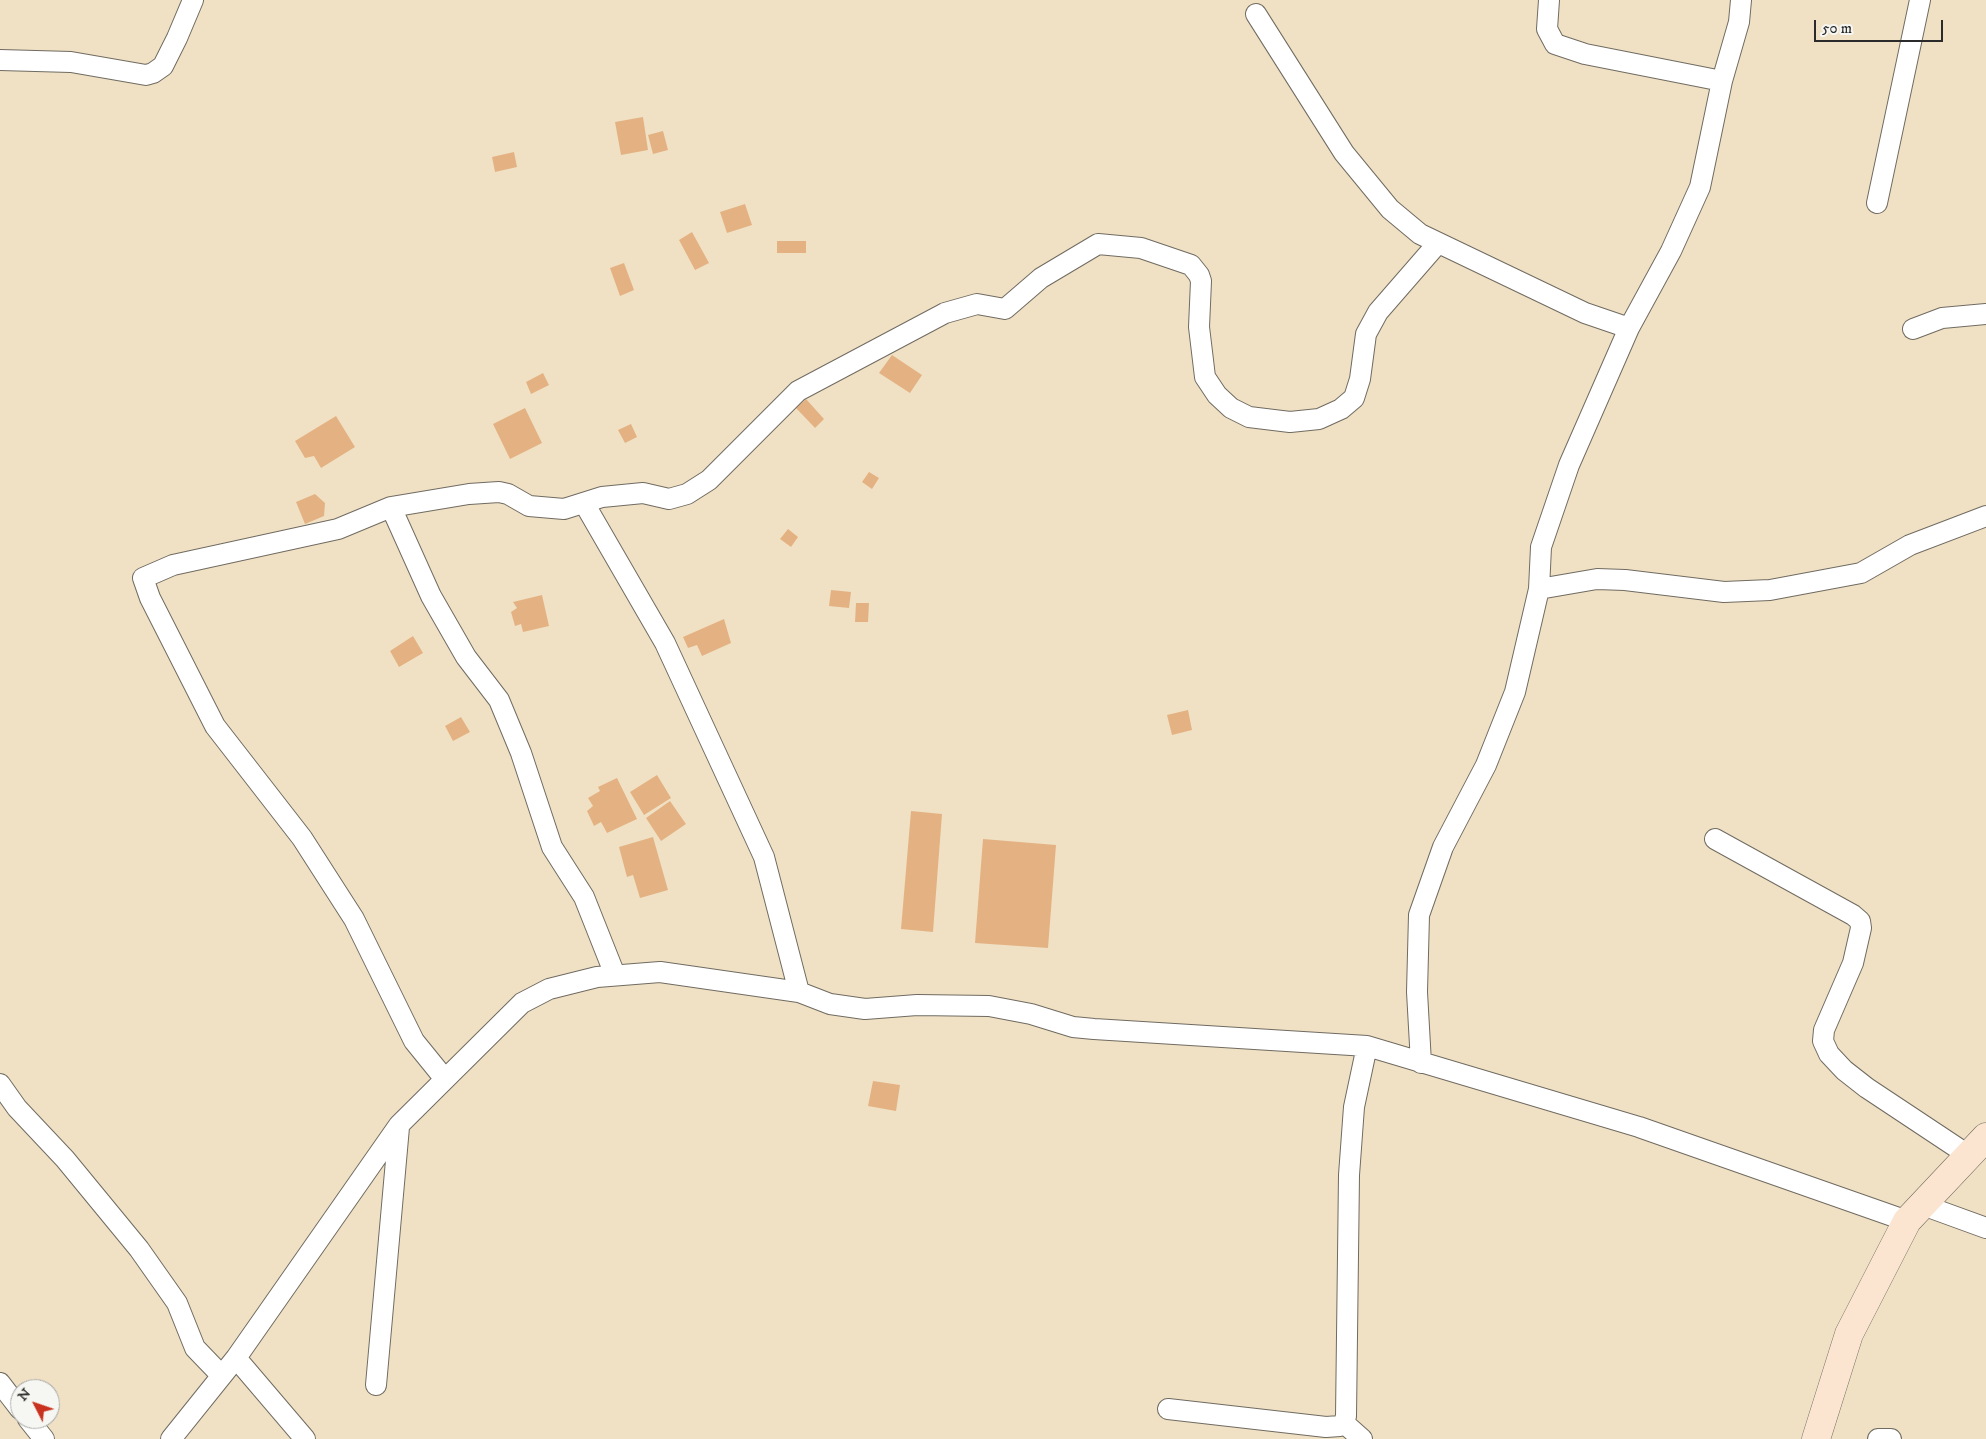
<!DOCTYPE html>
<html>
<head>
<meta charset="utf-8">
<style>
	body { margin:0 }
	#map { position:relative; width:1986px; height:1439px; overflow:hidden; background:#f0e1c5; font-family:"IM FELL DW Pica",serif }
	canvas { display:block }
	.north { position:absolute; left:10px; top:1379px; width:50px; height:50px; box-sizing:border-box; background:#f6f6f2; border:1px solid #a5a5a2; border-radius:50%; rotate:311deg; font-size:14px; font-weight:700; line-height:20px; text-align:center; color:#2b2b2b }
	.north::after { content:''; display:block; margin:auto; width:18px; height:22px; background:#c8321e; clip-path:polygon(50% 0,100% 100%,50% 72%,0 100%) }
	.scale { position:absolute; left:1814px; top:20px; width:129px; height:22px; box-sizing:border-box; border:2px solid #2b2b2b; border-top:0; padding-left:6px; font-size:15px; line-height:18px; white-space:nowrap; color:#2b2b2b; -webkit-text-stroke:4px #f6f6f2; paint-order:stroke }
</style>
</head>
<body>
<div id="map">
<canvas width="1986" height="1439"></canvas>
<div class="north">N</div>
<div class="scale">50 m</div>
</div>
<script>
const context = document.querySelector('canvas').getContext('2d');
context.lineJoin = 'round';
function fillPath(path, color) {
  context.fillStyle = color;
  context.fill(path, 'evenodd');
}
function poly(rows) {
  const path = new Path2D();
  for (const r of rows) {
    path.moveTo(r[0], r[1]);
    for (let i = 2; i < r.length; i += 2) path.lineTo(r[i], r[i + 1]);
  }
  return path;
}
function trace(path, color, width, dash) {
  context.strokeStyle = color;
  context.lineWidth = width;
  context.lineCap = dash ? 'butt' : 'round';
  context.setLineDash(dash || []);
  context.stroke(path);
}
fillPath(poly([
	[643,117,648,150,621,155,615,122],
	[663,131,668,150,653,154,648,135],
	[514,152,517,167,495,172,492,157],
	[745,204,752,225,727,233,720,212],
	[692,232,709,263,695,270,679,240],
	[777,241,806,241,806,253,777,253],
	[624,263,634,290,620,296,610,268],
	[892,355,922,375,910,393,879,373],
	[543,373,549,385,531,394,526,382],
	[806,399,824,419,815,428,796,408],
	[525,408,542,443,510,459,493,424],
	[336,416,355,447,321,468,314,456,305,458,295,441],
	[631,424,637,437,625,443,618,430],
	[869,472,879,478,872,489,862,482],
	[315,494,325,503,324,516,305,524,296,502],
	[788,529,798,537,791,547,780,539],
	[831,590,851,592,849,608,829,606],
	[542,595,549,626,523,632,521,624,515,626,511,612,517,608,513,602],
	[856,603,869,603,868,622,855,622],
	[724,619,731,643,702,656,697,645,688,648,683,637],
	[413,636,423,653,399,667,390,651],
	[1188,710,1192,730,1172,735,1167,715],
	[461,717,470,732,453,741,445,726],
	[657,775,671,798,644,815,630,792],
	[617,778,637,819,607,833,601,822,594,826,587,811,593,806,588,798,600,791,598,787],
	[670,801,686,824,661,841,646,818],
	[911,811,942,814,933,932,901,929],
	[653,837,668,890,640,898,633,875,627,877,619,847],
	[983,839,1056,845,1048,948,975,943],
	[873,1081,900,1085,896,1111,868,1106]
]), '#e4b282');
const street = poly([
	[1549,0,1547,29,1555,44,1585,54,1722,81],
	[1256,14,1344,153,1390,209,1420,234,1585,313,1629,328],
	[0,60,71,62,146,75,153,73,163,66,177,38,193,0],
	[1877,203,1920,0],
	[1913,329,1942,318,1986,314],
	[584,503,665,643,764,857,799,992],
	[391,507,431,596,466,657,499,700,521,753,552,847,584,897,615,975],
	[1539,589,1597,579,1625,580,1724,592,1770,590,1861,573,1910,545,1986,516],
	[1715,839,1853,915,1860,921,1861,928,1853,963,1824,1030,1823,1041,1829,1054,1844,1070,1867,1088,1968,1155],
	[1421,1063,1417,992,1419,915,1443,847,1486,765,1515,692,1539,589,1541,547,1569,465,1629,328,1671,251,1700,187,1722,81,1739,22,1741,0],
	[444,1078,414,1041,354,919,302,838,215,726,150,598,143,578,173,565,338,529,391,507,469,494,499,492,508,494,529,506,564,509,602,497,643,493,669,499,687,494,709,480,798,391,945,313,977,304,1005,309,1041,278,1098,244,1141,248,1191,265,1199,275,1201,281,1199,327,1205,377,1217,395,1231,408,1249,417,1290,422,1319,419,1341,409,1354,398,1360,379,1366,334,1378,312,1438,243],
	[0,1084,17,1108,65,1159,139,1249,177,1303,195,1348,221,1375],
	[1920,1204,1986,1228],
	[236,1358,305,1439],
	[0,1383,20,1409],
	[376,1385,399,1127],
	[1168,1409,1326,1427,1340,1426,1344,1423,1346,1416,1349,1175,1354,1107,1367,1046],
	[28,1419,44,1439],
	[1344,1423,1362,1439],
	[171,1439,236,1358,399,1125,522,1003,549,989,597,977,660,972,799,992,830,1004,865,1009,917,1005,989,1006,1031,1014,1073,1027,1094,1029,1367,1046,1639,1127,1907,1221],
	[1878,1439,1891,1439]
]);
const secondary = poly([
	[1816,1439,1849,1334,1907,1221,1986,1137]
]);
trace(street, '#706b61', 22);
trace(secondary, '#706b61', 29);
trace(street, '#fff', 20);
trace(secondary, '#fce5d0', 28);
</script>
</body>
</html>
